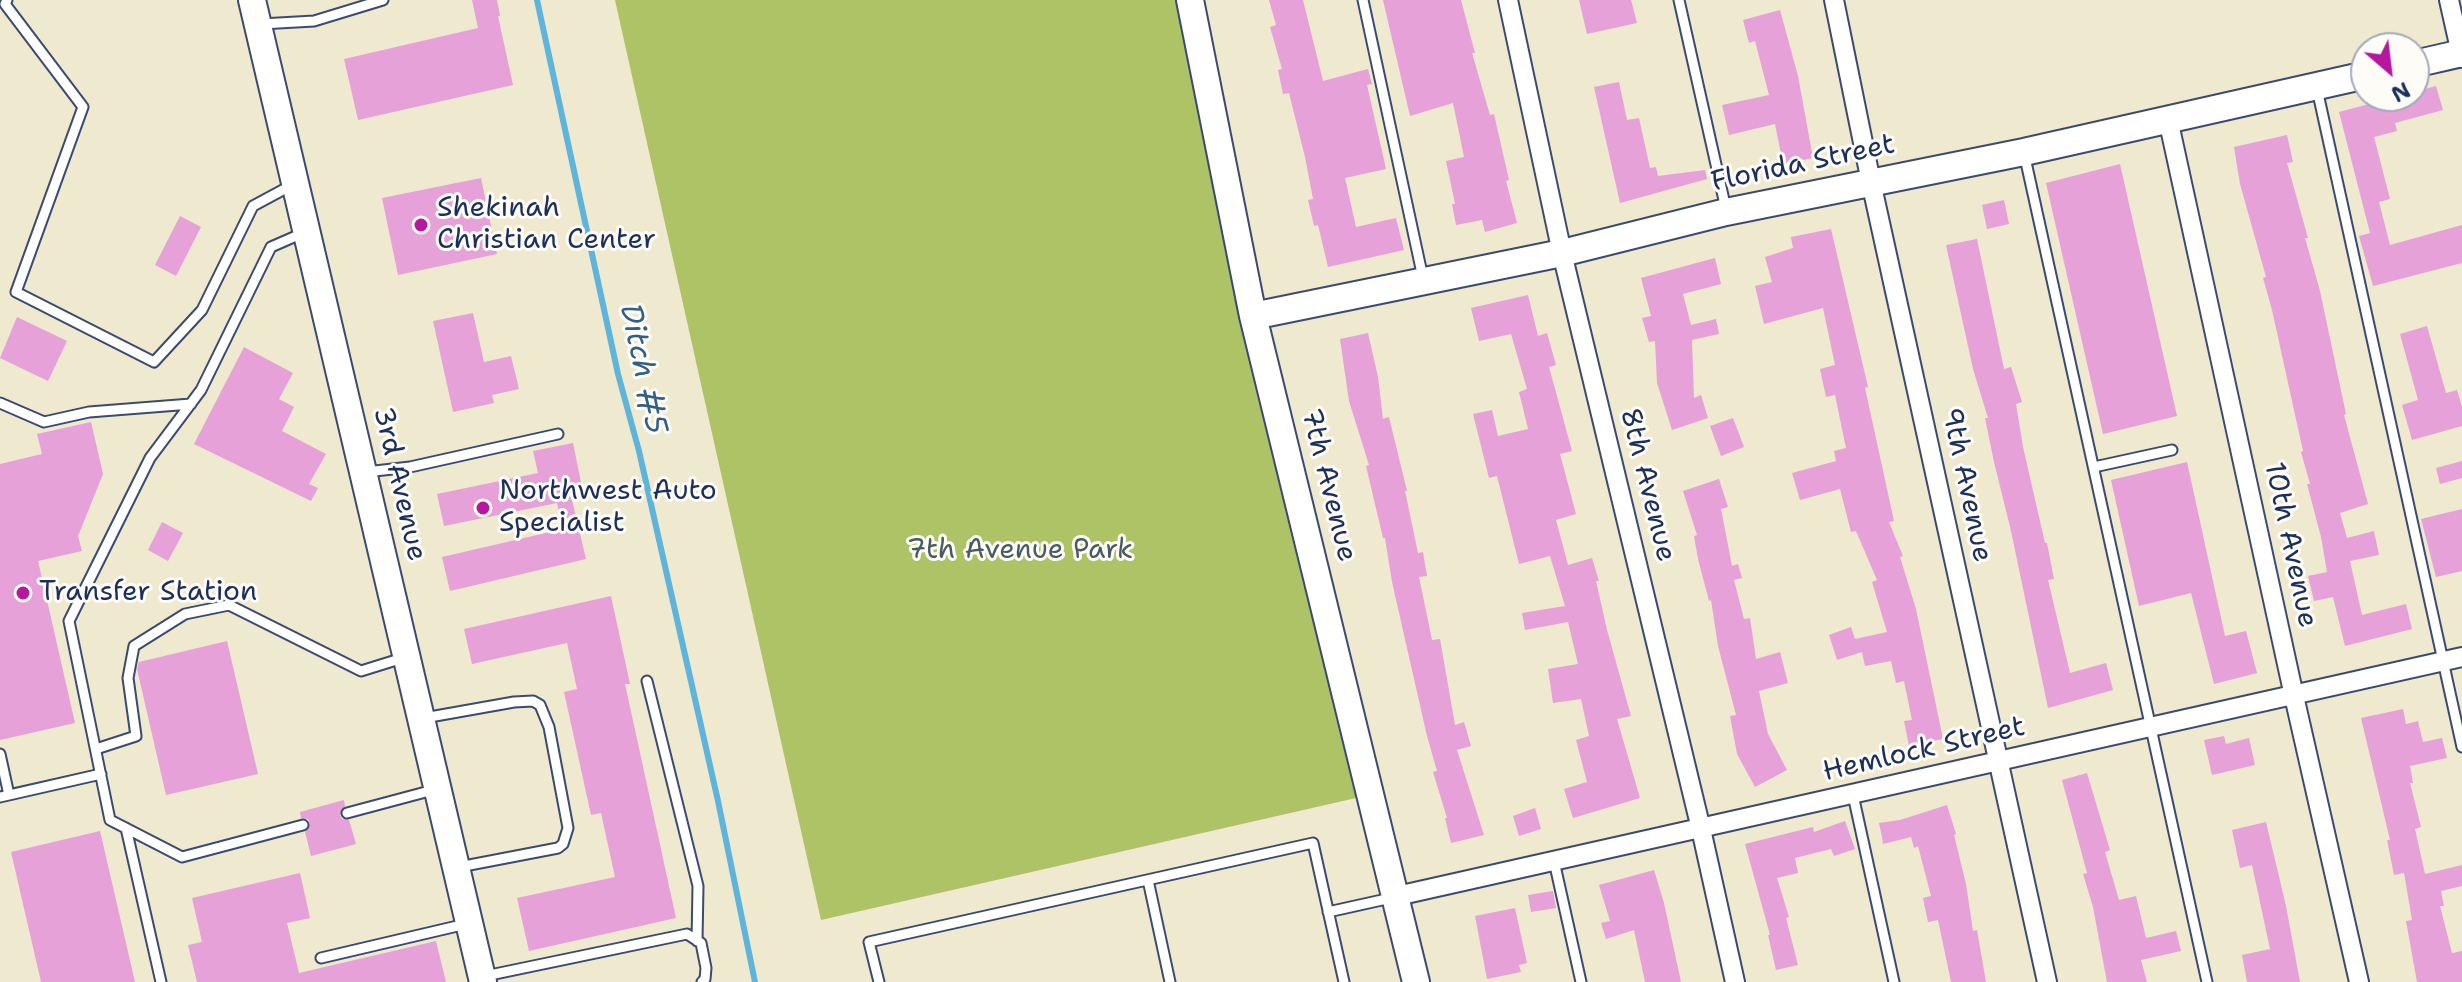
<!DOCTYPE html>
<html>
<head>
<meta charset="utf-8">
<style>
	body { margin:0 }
	#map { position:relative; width:2462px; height:982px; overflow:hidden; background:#efe9cf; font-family:"Shantell Sans",sans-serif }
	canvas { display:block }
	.north { position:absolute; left:2350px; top:32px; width:80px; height:80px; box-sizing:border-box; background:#fdfcf7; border:2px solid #a3aaba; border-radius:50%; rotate:152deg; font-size:22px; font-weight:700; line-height:32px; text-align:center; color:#1b2f5e }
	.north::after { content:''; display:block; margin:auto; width:28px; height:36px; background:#b5179e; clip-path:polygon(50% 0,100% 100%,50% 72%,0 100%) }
</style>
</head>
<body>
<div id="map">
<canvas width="2462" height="982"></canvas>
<div class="north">N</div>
</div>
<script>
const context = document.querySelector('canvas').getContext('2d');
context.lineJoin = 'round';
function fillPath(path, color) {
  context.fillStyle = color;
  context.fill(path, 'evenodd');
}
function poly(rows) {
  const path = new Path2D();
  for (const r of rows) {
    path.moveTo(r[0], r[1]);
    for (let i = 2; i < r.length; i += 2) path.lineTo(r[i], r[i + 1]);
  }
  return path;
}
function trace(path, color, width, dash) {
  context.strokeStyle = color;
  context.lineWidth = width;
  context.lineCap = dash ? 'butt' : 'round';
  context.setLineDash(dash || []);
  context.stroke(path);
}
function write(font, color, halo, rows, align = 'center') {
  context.font = font + ' "Shantell Sans",sans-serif';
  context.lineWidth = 6;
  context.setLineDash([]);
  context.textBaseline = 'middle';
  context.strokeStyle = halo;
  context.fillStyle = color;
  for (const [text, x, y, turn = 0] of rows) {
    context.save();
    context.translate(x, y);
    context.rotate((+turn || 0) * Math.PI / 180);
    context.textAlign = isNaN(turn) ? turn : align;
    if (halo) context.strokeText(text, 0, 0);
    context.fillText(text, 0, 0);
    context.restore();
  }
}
fillPath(poly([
	[615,0,1177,0,1356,798,821,920]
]), '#aec266');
trace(poly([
	[537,0,618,374,639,451,718,801,755,982]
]), '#5eb4db', 6);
fillPath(poly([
	[472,0,497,0,500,16,498,16,513,85,358,120,344,59,478,28],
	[1269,0,1303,0,1323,81,1368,69,1372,84,1367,85,1386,169,1345,178,1356,227,1396,218,1404,250,1328,267,1318,225,1314,226,1308,200,1313,199,1305,157,1289,93,1283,94,1278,70,1282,69,1270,27,1276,25],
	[1383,0,1461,0,1475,53,1472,53,1490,115,1494,114,1509,180,1506,181,1517,223,1485,232,1482,220,1456,225,1452,204,1455,204,1446,161,1464,157,1453,103,1410,116],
	[1579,0,1631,0,1637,23,1587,34],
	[1780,10,1798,76,1813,158,1783,164,1775,124,1729,135,1722,105,1769,95,1755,41,1749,43,1743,20],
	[1619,82,1627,120,1639,118,1650,168,1656,167,1658,176,1705,170,1707,179,1620,203,1594,87],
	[2436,86,2443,110,2395,123,2397,131,2374,137,2390,199,2379,202,2390,245,2462,225,2462,263,2373,286,2359,236,2370,233,2339,112,2399,96,2414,96,2414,92],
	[2287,135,2293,162,2287,163,2308,238,2305,238,2320,291,2346,414,2344,415,2368,504,2340,513,2347,538,2374,531,2379,555,2350,561,2362,615,2406,604,2412,629,2345,646,2333,597,2314,601,2308,576,2327,572,2321,537,2307,484,2310,484,2301,452,2303,451,2272,310,2263,278,2266,277,2240,184,2234,147],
	[2120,164,2177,416,2103,434,2046,183],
	[481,178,497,254,398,275,382,198],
	[2004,200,2009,224,1987,229,1982,205],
	[180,216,201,227,176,276,155,265],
	[1831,229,1868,387,1865,388,1894,521,1889,522,1903,556,1900,557,1916,609,1943,739,1909,746,1904,721,1912,720,1904,681,1896,683,1891,661,1865,666,1862,652,1837,660,1829,635,1851,627,1855,639,1887,632,1872,582,1877,580,1856,531,1851,532,1840,489,1800,500,1792,473,1836,461,1834,451,1846,448,1835,395,1826,397,1820,369,1835,365,1823,308,1764,324,1755,286,1772,282,1765,257,1793,248,1791,237],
	[1977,239,2004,369,2011,367,2022,402,2016,404,2023,447,2045,543,2047,543,2054,579,2048,580,2070,673,2106,663,2113,690,2048,708,2011,531,1994,462,1985,418,1988,418,1973,369,1946,245],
	[1715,258,1721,284,1683,294,1691,325,1716,319,1719,334,1692,340,1694,398,1701,395,1708,418,1672,430,1657,383,1655,341,1649,342,1642,318,1651,316,1641,278],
	[1528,295,1538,336,1547,333,1556,365,1549,367,1572,451,1560,454,1576,514,1556,520,1568,565,1592,558,1599,581,1596,581,1607,630,1631,716,1617,719,1640,798,1573,818,1564,789,1587,782,1576,740,1589,736,1581,699,1553,703,1548,669,1578,664,1568,622,1525,630,1522,613,1565,606,1550,556,1519,564,1497,476,1489,478,1473,414,1492,410,1498,436,1528,429,1519,392,1527,389,1511,334,1479,341,1471,308],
	[473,313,484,362,511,356,519,389,492,395,494,403,453,412,433,321],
	[17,317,67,341,48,381,0,358],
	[2427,326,2446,393,2457,390,2462,407,2462,426,2412,440,2402,405,2418,400,2400,334],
	[1368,333,1378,377,1383,419,1389,417,1407,491,1405,491,1418,553,1423,552,1427,576,1419,577,1432,640,1440,639,1455,725,1464,722,1471,746,1457,750,1484,835,1451,843,1445,818,1447,818,1433,772,1437,771,1427,736,1392,582,1385,538,1383,538,1366,466,1369,465,1349,401,1340,339],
	[244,347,293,373,279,399,294,407,282,431,326,454,309,484,318,488,311,501,194,444],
	[1733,418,1744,447,1721,456,1710,426],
	[91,422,103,474,78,536,82,551,38,561,75,723,0,740,0,464,42,454,37,434],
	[573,443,584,497,572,500,586,559,450,591,442,557,563,529,557,503,444,526,437,494,538,473,533,451],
	[2462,461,2462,478,2440,484,2436,468],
	[2187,462,2225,636,2246,631,2257,673,2214,684,2191,593,2139,606,2111,480],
	[1719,479,1728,507,1721,509,1732,566,1738,564,1742,578,1734,580,1744,619,1750,618,1756,659,1780,652,1788,683,1759,691,1768,734,1787,770,1755,787,1737,754,1730,716,1736,715,1718,646,1711,600,1709,601,1698,559,1694,536,1697,535,1683,491],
	[2462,509,2462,571,2436,577,2421,519],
	[162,522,183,533,168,561,148,550],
	[611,596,630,684,625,684,676,918,529,951,517,898,615,877,601,813,591,815,564,692,577,689,567,643,472,664,464,629],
	[227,641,258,774,166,795,137,669,139,662],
	[2403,709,2406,724,2418,721,2423,742,2442,738,2447,758,2410,766,2413,783,2410,783,2421,827,2415,829,2425,874,2462,865,2462,886,2441,891,2444,906,2440,906,2452,953,2462,951,2462,982,2417,982,2406,921,2412,920,2404,873,2394,875,2387,840,2390,840,2361,718],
	[2224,736,2226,744,2249,738,2255,765,2212,775,2204,740],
	[2087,773,2110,850,2105,852,2119,900,2136,896,2146,938,2176,931,2181,951,2141,960,2147,982,2107,982,2093,907,2083,874,2087,873,2062,780],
	[344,800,345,806,340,814,342,819,349,820,356,844,311,856,305,832,310,824,308,819,301,818,300,812],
	[1947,805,1956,834,1954,835,1966,884,1973,931,1977,930,1986,982,1951,982,1938,920,1928,922,1923,898,1931,896,1918,846,1914,848,1911,837,1883,844,1882,837,1879,823,1900,820],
	[1535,808,1541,829,1519,836,1513,816],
	[1845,821,1855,849,1834,856,1831,849,1795,858,1798,873,1777,878,1789,917,1786,918,1798,965,1776,970,1768,935,1770,935,1745,844,1813,827,1814,832],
	[2266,822,2286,906,2300,982,2247,982,2242,955,2270,949,2252,865,2240,868,2232,830],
	[100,831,135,982,41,982,11,852],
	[1654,870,1664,903,1681,982,1645,982,1634,930,1606,939,1601,923,1610,921,1599,885],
	[300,873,310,918,287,923,299,973,436,941,446,982,197,982,188,945,202,942,192,898],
	[1553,891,1556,908,1531,912,1528,895],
	[1515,908,1527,963,1519,965,1521,972,1487,979,1475,916]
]), '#e5a1d8');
const lane = poly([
	[7,0,5,4,83,107,16,292,154,362,202,310,253,206,292,185],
	[1363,0,1423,278],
	[1679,0,1726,209],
	[261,24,314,21,383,0],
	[2317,89,2462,747],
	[2024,153,2207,982],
	[0,403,44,422,89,412,191,404],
	[2094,467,2172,450],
	[366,472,410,467,558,434],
	[647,681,698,886,697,941],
	[424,718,514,702,533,701,540,705,549,727,568,828,563,844,558,848,459,867],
	[96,749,136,736,128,678,134,646,185,614,229,605,361,671,406,657],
	[0,754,9,795],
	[1853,795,1894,982],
	[0,797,101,774],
	[347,813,437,789],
	[303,825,182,857,110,820,69,621,150,458,201,390,271,247,303,233],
	[126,828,161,982],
	[1554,861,1581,982],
	[1148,880,1170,982],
	[1328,912,1391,898],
	[321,958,466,924],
	[485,976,687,934,701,943,706,968,705,979,702,982],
	[879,982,869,942,1313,843,1344,982]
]);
const street = poly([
	[1508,0,1562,253,1701,829,1735,982],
	[1834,0,1871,182,2047,982],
	[2449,0,2462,58],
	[2168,119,2294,696,2359,982],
	[1397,896,2462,657]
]);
const secondary = poly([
	[252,0,483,982],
	[1190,0,1253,316,1416,982],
	[2414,64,2462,53],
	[1253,316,1562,253,1726,212,2024,152,2366,75]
]);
trace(lane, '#3b4b6f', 13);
trace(street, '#3b4b6f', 22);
trace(secondary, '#3b4b6f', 30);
trace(lane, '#fff', 9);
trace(street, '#fff', 18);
trace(secondary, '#fff', 26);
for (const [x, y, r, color] of [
	[421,225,8,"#b5179e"],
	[483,508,8,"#b5179e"],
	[23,593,8,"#b5179e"]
]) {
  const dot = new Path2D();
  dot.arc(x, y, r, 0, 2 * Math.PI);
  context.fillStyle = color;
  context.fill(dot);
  trace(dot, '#fdfcf7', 3);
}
write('28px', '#1b2f5e', '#fdfcf7', [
	["Florida Street",1803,164,-12],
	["3rd Avenue",399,484,77],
	["7th Avenue",1328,485,76],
	["8th Avenue",1647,485,76],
	["9th Avenue",1966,485,78],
	["10th Avenue",2290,545,78],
	["Hemlock Street",1924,750,-13]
]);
write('28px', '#1b2f5e', '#fdfcf7', [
	["Shekinah",437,209],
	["Christian Center",437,241],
	["Northwest Auto",499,492],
	["Specialist",499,524],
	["Transfer Station",39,593]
], 'left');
write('28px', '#475b60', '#fdfcf7', [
	["7th Avenue Park",1020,551]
]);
write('italic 30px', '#325e8a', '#fdfcf7', [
	["Ditch #5",642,369,78]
]);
</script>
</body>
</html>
